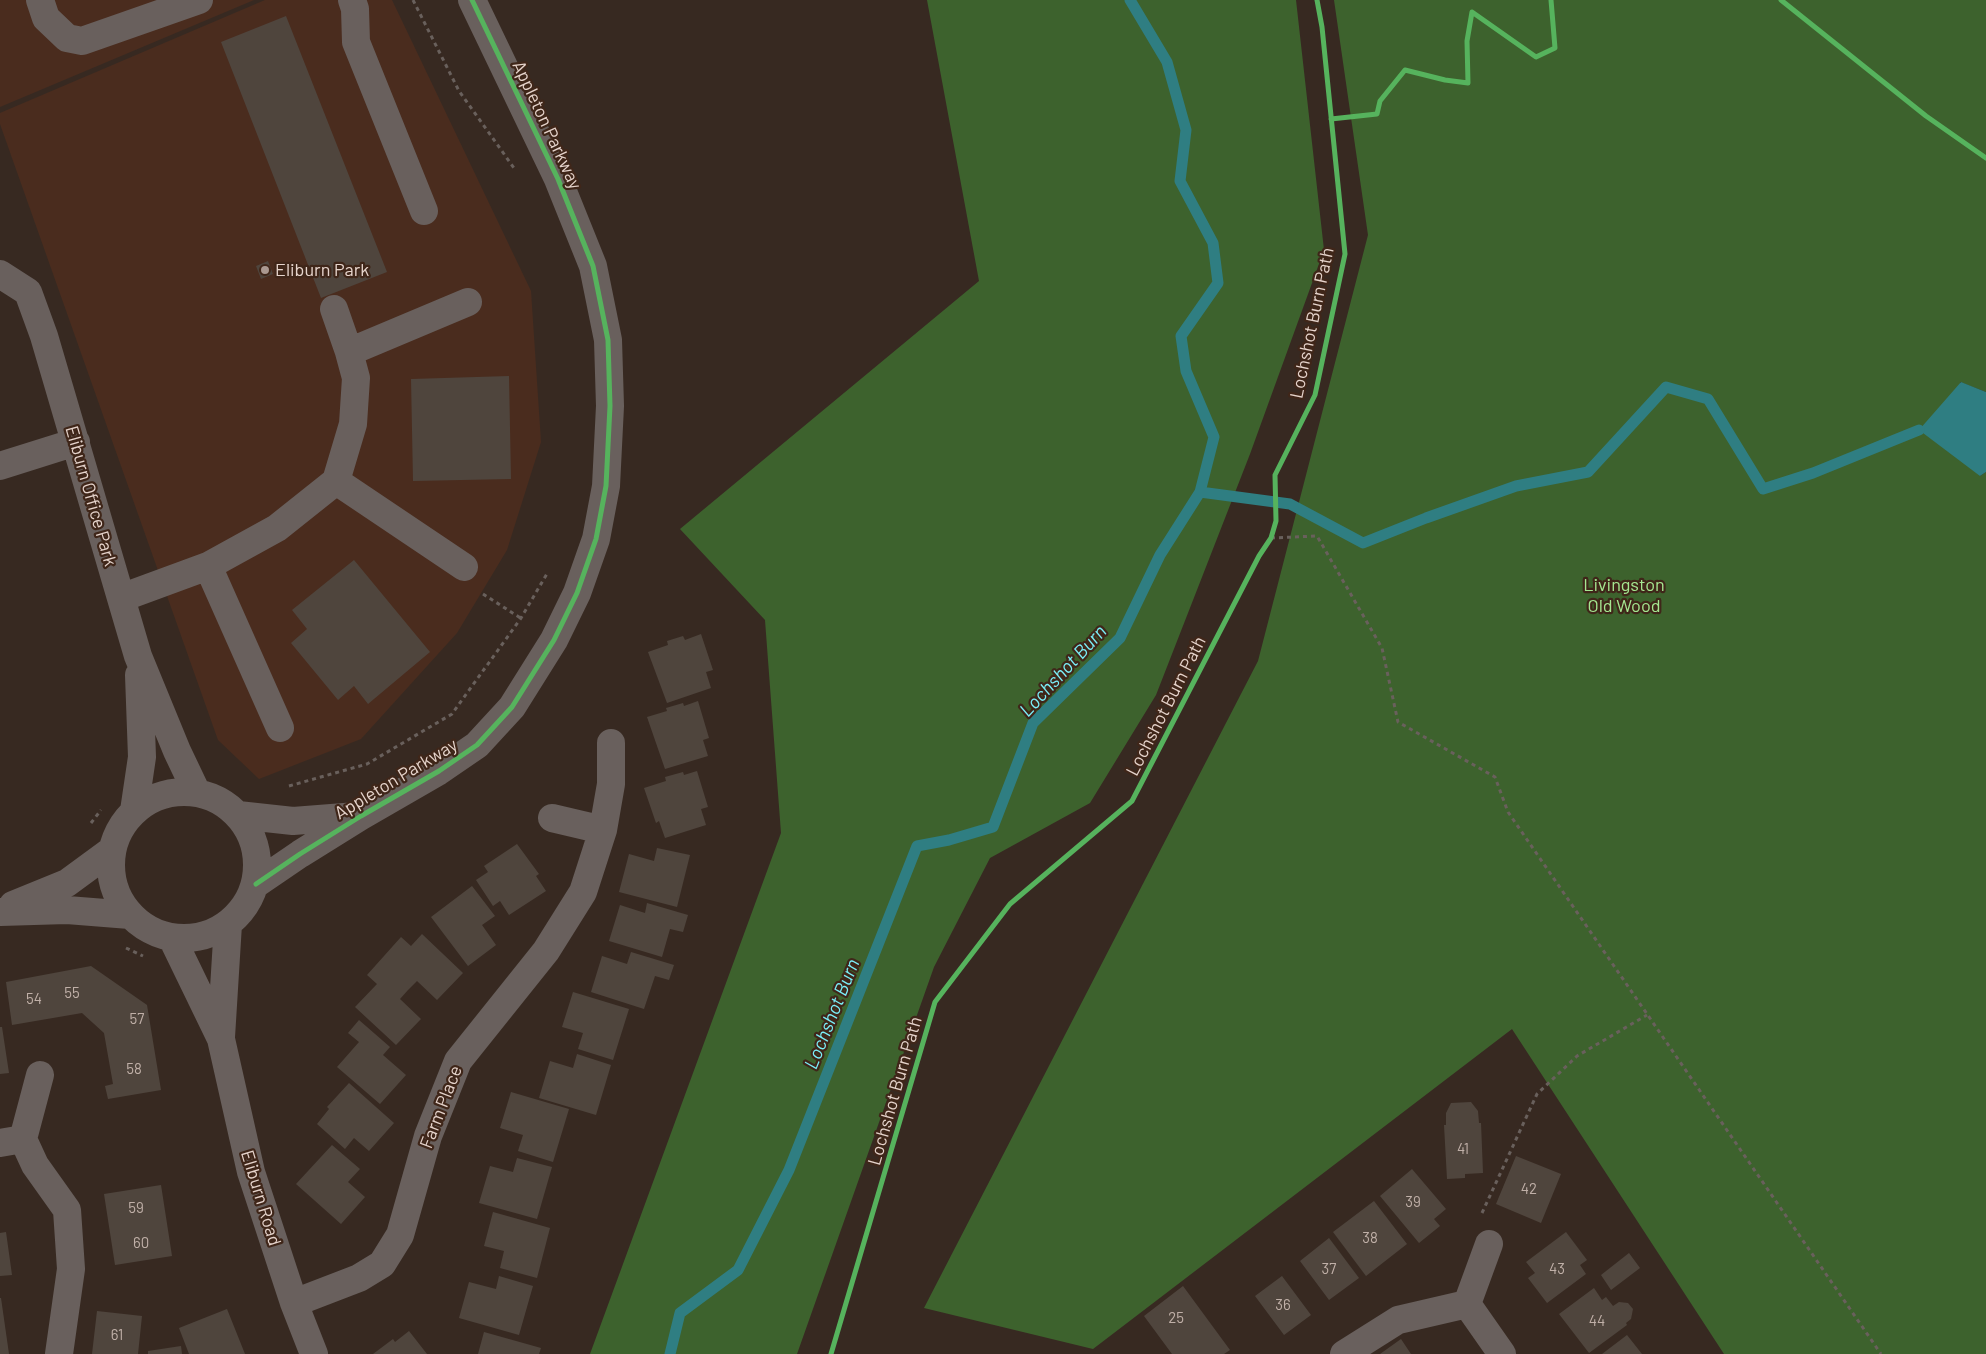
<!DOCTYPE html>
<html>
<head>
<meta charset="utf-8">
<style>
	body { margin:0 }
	canvas { display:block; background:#372921 }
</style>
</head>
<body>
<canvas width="1986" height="1354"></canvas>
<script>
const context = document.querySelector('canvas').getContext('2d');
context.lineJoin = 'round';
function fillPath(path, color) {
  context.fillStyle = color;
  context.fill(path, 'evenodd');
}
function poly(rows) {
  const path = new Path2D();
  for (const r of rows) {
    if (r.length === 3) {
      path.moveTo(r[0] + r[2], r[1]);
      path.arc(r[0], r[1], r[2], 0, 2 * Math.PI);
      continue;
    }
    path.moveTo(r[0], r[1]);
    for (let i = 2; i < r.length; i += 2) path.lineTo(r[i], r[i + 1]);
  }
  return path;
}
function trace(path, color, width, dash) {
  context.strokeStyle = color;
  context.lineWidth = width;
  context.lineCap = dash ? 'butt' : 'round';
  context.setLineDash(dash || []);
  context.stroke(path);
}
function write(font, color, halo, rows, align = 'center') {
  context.font = font + ' Barlow,sans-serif';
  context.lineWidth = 4.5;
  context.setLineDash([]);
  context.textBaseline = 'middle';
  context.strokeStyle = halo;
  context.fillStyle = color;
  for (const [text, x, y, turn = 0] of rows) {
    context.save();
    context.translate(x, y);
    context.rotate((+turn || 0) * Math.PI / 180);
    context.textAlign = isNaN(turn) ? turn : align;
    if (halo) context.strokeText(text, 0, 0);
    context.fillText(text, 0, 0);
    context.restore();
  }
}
fillPath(poly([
	[0,0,254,0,0,107],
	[265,0,392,0,531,291,541,442,507,550,457,633,361,739,259,779,218,740,0,124,0,113]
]), '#4a2c1e');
fillPath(poly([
	[927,0,1296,0,1324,250,1250,454,1156,695,1090,803,990,858,934,967,797,1354,590,1354,781,833,765,620,680,529,979,281],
	[1334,0,1986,0,1986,392,1960,382,1980,476,1986,472,1986,1354,1724,1354,1512,1029,1093,1349,924,1308,1258,661,1368,235]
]), '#3d622d');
fillPath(poly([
	[1961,382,1986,392,1986,472,1980,476,1919,430]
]), '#2f7e82');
trace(poly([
	[1200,492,1290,504,1363,543,1426,518,1516,486,1588,472,1666,387,1708,399,1763,489,1813,473,1919,430],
	[670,1354,680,1313,738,1270,789,1170,917,846,949,840,993,827,1033,723,1120,638,1160,555,1200,492,1214,437,1186,371,1181,336,1218,283,1213,243,1180,181,1186,130,1167,62,1130,0]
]), '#2f7e82', 11);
fillPath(poly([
	[286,16,387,272,321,298,221,42],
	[268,261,273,274,261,279,256,266],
	[509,376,511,479,413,481,411,379],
	[354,560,430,652,368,704,354,686,338,700,291,643,307,629,292,610],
	[701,634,713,670,706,672,711,688,667,703,648,652,668,645,667,641,683,636,685,640],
	[698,701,709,738,703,740,708,756,665,769,647,717,667,711,666,708,683,703,684,706],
	[697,771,708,807,701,809,706,825,665,838,659,821,656,823,644,788,666,781,665,777,683,772,684,775],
	[517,844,539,874,536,876,546,891,509,915,500,901,493,906,476,880,488,872,484,866],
	[657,848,690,855,677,907,619,892,629,854,654,861],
	[472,886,495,916,482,925,496,945,468,966,431,917],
	[647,903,688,915,683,932,670,929,662,957,609,941,620,905,645,913],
	[422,934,463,973,437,1000,417,981,408,990,400,999,421,1019,396,1045,355,1007,377,984,367,975,401,937,411,946],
	[631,952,674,965,669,980,655,976,644,1009,591,992,602,956,627,964],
	[91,966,147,1005,161,1090,108,1099,105,1086,113,1084,104,1033,82,1013,12,1025,6,982],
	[573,992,629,1009,613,1060,578,1049,583,1033,562,1027],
	[359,1020,390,1047,383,1055,406,1075,380,1104,337,1067,359,1042,348,1033],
	[0,1027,2,1027,9,1073,0,1074],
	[577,1054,611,1065,596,1115,539,1098,550,1061,573,1068],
	[349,1083,394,1123,369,1151,354,1138,345,1149,317,1124,329,1109,327,1107],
	[511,1092,569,1109,553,1162,518,1151,523,1135,500,1128],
	[1471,1102,1478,1111,1479,1123,1481,1123,1483,1173,1465,1174,1465,1178,1447,1179,1444,1125,1446,1125,1446,1113,1451,1103],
	[332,1145,360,1169,348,1182,365,1197,341,1224,296,1184],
	[1516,1156,1561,1174,1541,1223,1496,1204],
	[517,1158,552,1167,537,1219,479,1203,490,1166,513,1172],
	[1412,1169,1446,1209,1434,1219,1440,1226,1419,1243,1380,1196],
	[161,1185,172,1256,115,1265,104,1194],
	[1374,1201,1407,1244,1366,1276,1333,1232],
	[493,1212,550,1228,537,1278,500,1268,504,1251,484,1246],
	[6,1232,12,1275,0,1276,0,1233],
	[1566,1232,1587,1260,1580,1265,1586,1274,1547,1303,1528,1278,1535,1273,1526,1262],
	[1329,1238,1359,1278,1329,1300,1300,1261],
	[1629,1253,1640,1268,1611,1290,1601,1275],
	[499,1276,533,1286,519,1335,459,1318,469,1282,496,1289],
	[1282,1276,1311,1315,1284,1335,1255,1296],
	[1183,1286,1230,1350,1224,1354,1172,1354,1144,1316],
	[1594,1288,1602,1300,1606,1297,1613,1306,1619,1302,1628,1303,1633,1309,1631,1319,1626,1323,1627,1325,1589,1353,1559,1314],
	[0,1298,1,1298,9,1354,0,1354],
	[227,1309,245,1354,189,1354,179,1328],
	[97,1311,142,1316,138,1354,92,1354],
	[409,1331,427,1354,373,1354,393,1339,395,1342],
	[484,1332,541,1348,539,1354,478,1354],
	[1627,1335,1642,1354,1602,1354],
	[1401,1339,1411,1354,1380,1354],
	[181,1346,182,1354,148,1354,148,1351]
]), '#4f453d');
trace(poly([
	[413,0,459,91,514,168],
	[1781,0,1926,116,1986,158],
	[1331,119,1377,114,1380,101,1405,70,1445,80,1468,83,1467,41,1472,12,1536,57,1555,48,1551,0],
	[1271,538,1317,536,1382,648,1398,722,1495,777,1508,812,1881,1354],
	[483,594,522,619],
	[289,786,367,764,452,714,521,618,548,572],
	[91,823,101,810],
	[126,948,143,956],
	[1482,1213,1537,1094,1577,1056,1647,1015]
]), '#69605c', 3, [4, 4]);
trace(poly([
	[40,0,46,18,67,38,82,41,199,0],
	[352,0,355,9,356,42,424,211],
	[0,274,28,292,44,336,138,656,177,751,197,793],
	[334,309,349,352],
	[0,466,76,442],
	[336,481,464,567],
	[208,566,280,728],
	[121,598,208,566,277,528,336,481,353,424,356,378,349,352,468,302],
	[184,865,73],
	[134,811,142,757,139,675],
	[238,815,293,821,357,816],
	[552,818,603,830],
	[256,884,300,854,361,816,439,771,477,745,512,707,554,640,577,593,596,539,606,486,610,406,608,340,593,266,558,179,472,0],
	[13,905,67,883,112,850],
	[0,912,67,910,130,915],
	[172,938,221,1039,251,1172,294,1303,314,1354],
	[221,1037,228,924],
	[23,1139,40,1075],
	[0,1143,23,1139,35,1165,67,1210,71,1269,59,1354],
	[294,1303,359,1278,382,1264,400,1235,428,1136,458,1061,546,951,583,892,603,830,611,784,611,743],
	[1467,1304,1489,1244],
	[1344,1354,1398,1320,1467,1304,1502,1354]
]), '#69605d', 28);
trace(poly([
	[1781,0,1926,116,1986,158],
	[1331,119,1377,114,1380,101,1405,70,1445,80,1468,83,1467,41,1472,12,1536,57,1555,48,1551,0],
	[256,884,300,854,361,816,439,771,477,745,512,707,554,640,577,593,596,539,606,486,610,406,608,340,593,266,558,179,472,0],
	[831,1354,935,1002,1010,904,1132,801,1259,556,1271,538,1276,521,1275,475,1315,395,1345,254,1322,27,1317,0]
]), '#56b35d', 5);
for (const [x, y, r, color] of [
	[265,270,5,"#a99890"]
]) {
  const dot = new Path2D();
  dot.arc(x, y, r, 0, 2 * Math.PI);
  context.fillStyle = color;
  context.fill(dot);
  trace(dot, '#3f2619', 2);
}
write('15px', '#c0b0a8', null, [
	["55",72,993],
	["54",34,999],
	["57",137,1019],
	["58",134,1069],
	["41",1463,1149],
	["42",1529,1189],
	["39",1413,1202],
	["59",136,1208],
	["38",1370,1238],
	["60",141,1243],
	["37",1329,1269],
	["43",1557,1269],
	["36",1283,1305],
	["25",1176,1318],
	["44",1597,1321],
	["61",117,1335]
]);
write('18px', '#e6d4cc', '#3f2619', [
	["Appleton Parkway",547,125,65],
	["Lochshot Burn Path",1312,323,-78],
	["Eliburn Office Park",91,496,74],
	["Lochshot Burn Path",1166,706,-63],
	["Appleton Parkway",396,779,-31],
	["Lochshot Burn Path",895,1091,-74],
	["Farm Place",441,1107,-69],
	["Eliburn Road",261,1198,73]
]);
write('18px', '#e6d4cc', '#3f2619', [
	["Eliburn Park",275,270]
], 'left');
write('18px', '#a5e791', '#3f2619', [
	["Livingston",1624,585],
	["Old Wood",1624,606]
]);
write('italic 19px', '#7beff8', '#3f2619', [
	["Lochshot Burn",1063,671,-47],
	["Lochshot Burn",832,1014,-68]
]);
</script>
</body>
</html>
